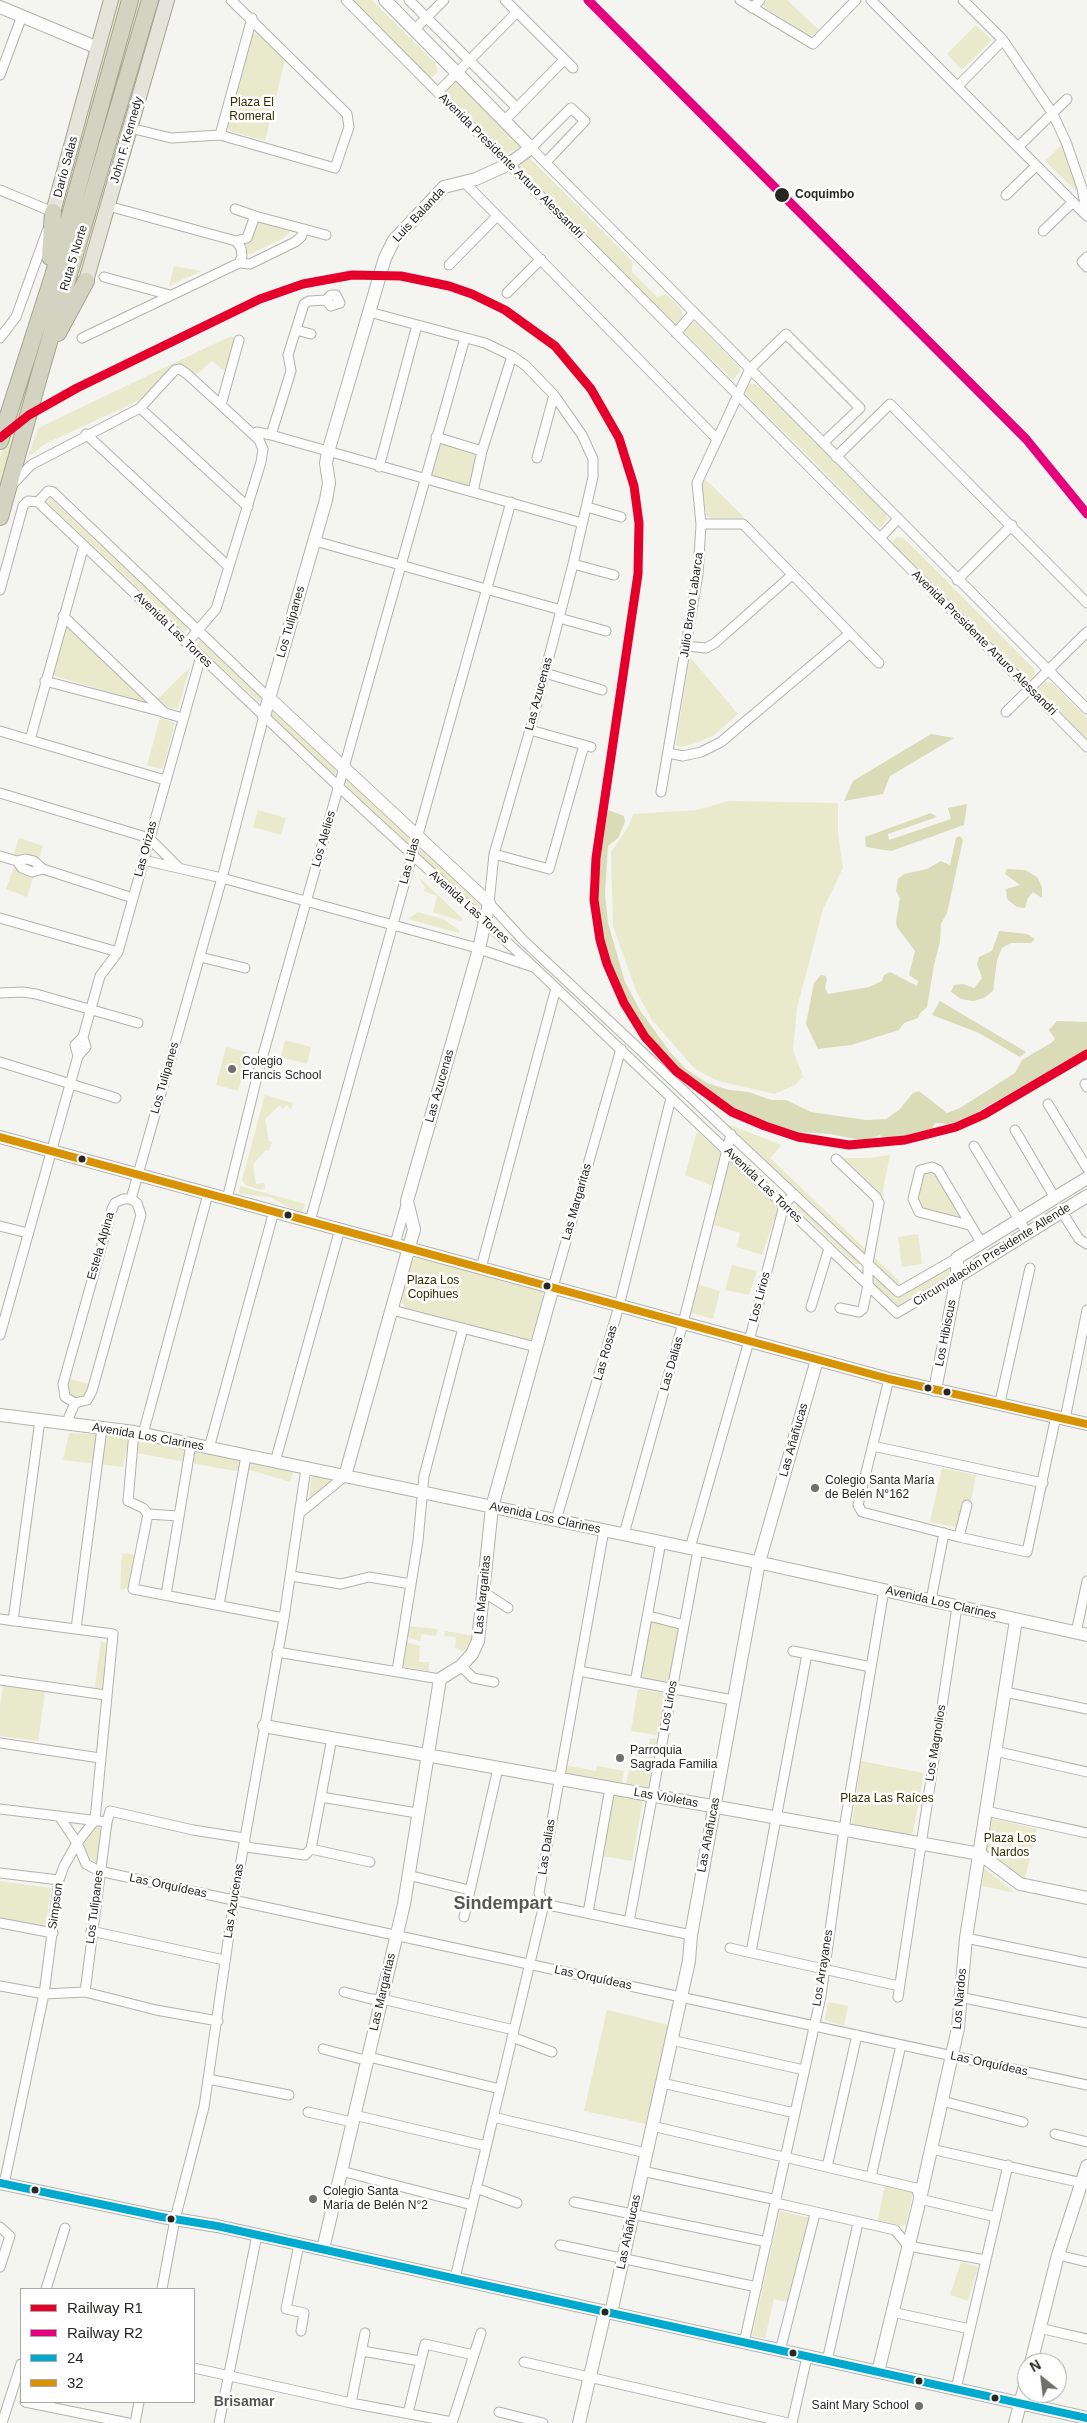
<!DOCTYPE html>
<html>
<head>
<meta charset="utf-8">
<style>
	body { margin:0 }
	#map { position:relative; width:1087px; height:2423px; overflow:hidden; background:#f4f4f0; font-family:Helvetica,sans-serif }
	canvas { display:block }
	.legend { position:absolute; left:20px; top:2288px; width:175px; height:115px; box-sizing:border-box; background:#fff; border:1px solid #a9a9a7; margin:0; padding:6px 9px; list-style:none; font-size:15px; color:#272724 }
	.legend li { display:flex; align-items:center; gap:10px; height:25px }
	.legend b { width:25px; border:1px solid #a9a9a7 }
	.north { position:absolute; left:1017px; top:2353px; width:50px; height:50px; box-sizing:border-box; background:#fff; border:1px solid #a9a9a7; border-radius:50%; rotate:331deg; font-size:14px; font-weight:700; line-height:20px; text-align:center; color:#272724 }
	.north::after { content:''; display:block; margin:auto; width:18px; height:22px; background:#6f6f6b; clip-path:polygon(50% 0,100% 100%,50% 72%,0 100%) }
</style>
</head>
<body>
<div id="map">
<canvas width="1087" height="2423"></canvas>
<ul class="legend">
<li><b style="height:6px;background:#e4002b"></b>Railway R1</li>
<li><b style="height:6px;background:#e5007d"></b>Railway R2</li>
<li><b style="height:6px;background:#00a9ce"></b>24</li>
<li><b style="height:6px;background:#d89305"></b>32</li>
</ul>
<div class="north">N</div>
</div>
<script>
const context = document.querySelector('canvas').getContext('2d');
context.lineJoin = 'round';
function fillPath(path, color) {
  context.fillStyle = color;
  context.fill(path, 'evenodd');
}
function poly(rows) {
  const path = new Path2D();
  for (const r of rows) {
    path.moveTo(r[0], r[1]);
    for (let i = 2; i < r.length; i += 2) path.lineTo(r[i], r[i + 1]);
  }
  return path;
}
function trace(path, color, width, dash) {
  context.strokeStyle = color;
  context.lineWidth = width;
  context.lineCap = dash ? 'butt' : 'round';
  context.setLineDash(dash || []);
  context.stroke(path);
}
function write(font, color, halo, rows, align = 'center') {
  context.font = font + ' Helvetica,sans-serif';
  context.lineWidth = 5;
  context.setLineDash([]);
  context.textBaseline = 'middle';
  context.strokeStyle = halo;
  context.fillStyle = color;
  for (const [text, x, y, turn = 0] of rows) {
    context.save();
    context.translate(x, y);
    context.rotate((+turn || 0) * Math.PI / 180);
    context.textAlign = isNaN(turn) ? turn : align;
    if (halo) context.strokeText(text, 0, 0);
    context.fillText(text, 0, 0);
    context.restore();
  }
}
fillPath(poly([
	[115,0,123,0,56,242,60,210],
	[135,0,145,0,0,494,0,457,14,416],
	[155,0,162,0,90,258,62,316,111,166],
	[351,0,372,0,434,62,438,72,430,79],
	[767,0,787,0,820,31,810,36,764,7,764,4],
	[976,25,992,40,962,70,947,54],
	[258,33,285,60,265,141,230,131,227,126,253,34],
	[453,81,456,81,521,146,507,154,446,92,445,89],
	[1062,145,1074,177,1077,192,1045,161],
	[528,158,531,159,632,261,632,272,657,297,666,294,681,309,683,317,676,325,515,164],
	[258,222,286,228,290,232,282,239,250,254,247,253,247,245],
	[174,266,201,271,169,286],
	[690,322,695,322,739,367,740,371,733,380,682,330],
	[231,336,237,341,226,372,212,361,196,375,187,368,174,367,142,399,45,444,28,457,38,428],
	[749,384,754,384,761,388,886,513,887,520,880,528,744,392],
	[437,442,479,454,470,487,428,475],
	[705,479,745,518,712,518,707,516,701,486],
	[50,498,187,627,187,630,184,631,48,503],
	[897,537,904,538,1034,669,1035,674,1028,682,890,545],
	[68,627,153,705,55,676,52,672,64,628],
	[200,640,263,700,263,705,197,645],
	[690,657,738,714,713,736,696,743,680,747,676,745,679,723],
	[190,667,178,709,168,707,158,699],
	[1045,682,1052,683,1087,718,1087,739,1037,690],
	[273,709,337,768,336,775,333,775,273,718,271,715],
	[160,718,175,723,163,768,160,769,147,765],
	[348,779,412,839,411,840,407,842,348,787,345,782],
	[728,801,838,803,838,833,843,868,823,909,797,1008,793,1050,803,1077,795,1085,774,1094,718,1081,695,1069,652,1020,636,991,613,926,611,852,629,826,633,814,697,810],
	[258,810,286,818,281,835,253,827],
	[19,838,43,846,27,897,6,889,16,861,13,856],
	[420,849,423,849,480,902,481,907,478,908,475,907,421,856],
	[419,878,422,880,463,919,461,921,433,912,437,896,424,891,425,887],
	[418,912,443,919,459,930,459,933,408,919],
	[285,1040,311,1047,307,1064,281,1057],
	[226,1047,249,1053,238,1091,216,1085],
	[265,1095,293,1103,291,1110,287,1105,283,1109,280,1105,265,1119,269,1141,272,1142,269,1151,266,1150,253,1164,256,1184,264,1183,265,1188,262,1190,245,1185,242,1180],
	[727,1124,782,1145,770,1158,899,1281,899,1285],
	[697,1131,779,1206,762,1255,737,1247,740,1233,714,1225,722,1190,685,1175],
	[890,1155,883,1189,884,1197,843,1158,869,1158],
	[934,1172,963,1219,922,1209,918,1198,923,1173],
	[240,1186,305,1204,302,1212,290,1208,270,1197,240,1194,239,1191],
	[797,1201,861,1262,859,1264,855,1264,796,1207],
	[918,1234,922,1264,902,1267,898,1237],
	[418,1256,544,1291,534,1338,526,1340,405,1308,401,1299,411,1261],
	[955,1263,953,1273,895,1307,870,1281,871,1271,896,1299],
	[732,1265,757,1271,749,1295,725,1290],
	[696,1284,720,1291,713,1319,689,1312],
	[66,1378,93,1385,90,1392,78,1402,64,1391],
	[69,1433,132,1436,293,1472,290,1482,250,1470,235,1471,126,1451,123,1467,63,1460],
	[942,1468,976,1475,971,1501,965,1500,960,1528,930,1522],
	[312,1473,335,1478,309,1499],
	[122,1553,137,1555,131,1587,120,1590],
	[654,1621,679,1628,669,1682,665,1684,643,1679,640,1676,650,1623],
	[408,1626,438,1629,436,1636,422,1634,420,1641,407,1637],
	[445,1631,474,1636,466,1652,455,1648,456,1637,444,1636],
	[101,1641,106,1644,103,1690,95,1687],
	[405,1642,420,1646,419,1662,429,1662,429,1671,402,1666],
	[3,1685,45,1691,38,1741,0,1736,0,1706],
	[638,1689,668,1694,661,1736,631,1731],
	[650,1738,657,1739,653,1759,635,1756,632,1751,633,1746,648,1748],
	[634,1761,652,1764,648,1787,626,1783,630,1765],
	[861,1761,924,1773,913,1832,908,1835,852,1825],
	[563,1765,596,1771,597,1766,624,1771,622,1783,563,1773],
	[613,1794,643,1799,632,1861,602,1856],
	[996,1819,1037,1829,1025,1878,1014,1877,985,1851,992,1820],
	[98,1825,103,1825,98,1864,91,1859,83,1845],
	[984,1868,1015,1893,982,1886],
	[0,1881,51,1888,45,1930,0,1922],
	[828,2002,848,2006,844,2026,825,2020],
	[607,2010,669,2025,647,2124,584,2111],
	[885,2183,913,2192,906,2224,903,2226,878,2221],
	[780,2211,810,2218,791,2303,774,2299,765,2338,752,2336],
	[961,2262,978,2267,968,2301,950,2295]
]), '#e9eacc');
fillPath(poly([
	[931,734,954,738,890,776,883,794,844,801,853,781],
	[967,804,964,825,891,851,866,847,865,837,931,813,937,817,888,834,889,840,951,819,948,808],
	[608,810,624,816,625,822,618,838,608,846,605,894,608,923,625,982,641,1012,670,1052,686,1069,707,1083,729,1090,749,1092,771,1100,786,1100,811,1112,824,1114,866,1120,886,1119,899,1110,913,1093,919,1091,947,1113,960,1108,1015,1073,1022,1060,1051,1043,1055,1039,1049,1030,1057,1021,1087,1022,1087,1050,968,1117,949,1124,935,1123,932,1129,902,1136,884,1139,880,1135,866,1141,830,1134,799,1132,772,1125,744,1113,708,1092,672,1064,638,1021,615,974,606,949,600,919,597,880],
	[960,836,963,840,947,913,941,924,940,942,934,965,927,1007,920,1013,918,1018,904,1023,899,1030,851,1045,818,1049,806,1024,814,983,821,975,826,976,827,980,825,988,828,994,869,987,882,981,884,975,890,972,917,986,918,981,909,975,915,951,897,927,896,922,900,898,896,891,898,879,904,874,927,869,941,861,950,865,956,838],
	[1007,869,1025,870,1037,877,1042,887,1042,898,1033,892,1028,898,1025,908,1017,907,1007,899,1006,889,1020,885,1005,874],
	[999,931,1027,934,1035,939,1031,943,1011,943,1002,948,997,960,993,991,984,998,973,1001,961,999,951,992,954,985,963,984,974,988,982,978,977,964,979,957,992,951],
	[940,1001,1026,1052,1020,1057,979,1033,932,1015]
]), '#dadbb7');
const street = poly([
	[346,0,1087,747],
	[409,0,517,108],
	[505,0,573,68],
	[740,0,813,44,856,0],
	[871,0,1087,216],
	[963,0,1003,40,1053,114,1066,142,1082,188,1087,216],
	[752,8,760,0],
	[414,30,444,0],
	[0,75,22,16],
	[958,86,1003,40],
	[438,92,517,12],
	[504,121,564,60],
	[130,128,171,138,220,135,335,168,349,127,347,114,231,0],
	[220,135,252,18],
	[1018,147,1067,99],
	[546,162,585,121,571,108,531,148,1087,709],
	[464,182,717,439],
	[0,190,53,212,53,214],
	[1006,195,1036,166],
	[235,209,255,216],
	[1043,231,1073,202],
	[236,241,247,238,255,216,326,235],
	[1087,257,1082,262,1087,267],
	[239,263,250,264,295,242,301,237,304,229],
	[449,265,497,216],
	[104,277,170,295],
	[507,293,541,259],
	[369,312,485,343,512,356,526,366,554,395,582,435,593,459,593,477,573,564,530,730,494,854,489,903,523,940,898,1292,957,1258],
	[296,330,311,334],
	[676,333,694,312],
	[0,338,16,317,47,231],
	[82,338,239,263,242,256,241,248,236,241,108,206],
	[221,405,239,340],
	[140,408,248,507],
	[86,434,228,566],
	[253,434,257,432,271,435,582,523],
	[271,435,291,371,288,355,304,304,309,301,326,300,331,306,340,303,336,295,331,295,326,300],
	[436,437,482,451],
	[836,457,890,404,1087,603],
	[537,458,554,395],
	[379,467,417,325],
	[12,485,31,465,140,408,175,370,180,369,187,374,221,405,259,440,263,449,261,462,216,609,187,643],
	[473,492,482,451,512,356],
	[38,502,339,787,535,968,897,1313,957,1277],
	[38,502,48,491,53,492,269,698],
	[587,507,621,517],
	[701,524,743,524,879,663],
	[880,538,898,519],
	[315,541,561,610],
	[573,564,614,575],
	[957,580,1012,525],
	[0,590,23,506,28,501,38,502],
	[63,616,165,713,183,718],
	[559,618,606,631],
	[686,646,706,648,715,643,792,575],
	[545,673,602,690],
	[45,681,163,712],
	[1006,712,1087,632],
	[530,730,591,747],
	[0,731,165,780],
	[30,740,84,545],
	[668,753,683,756,701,752,721,742,849,634],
	[661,792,698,574,701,524,697,483,750,369,786,334,860,408,823,443],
	[0,793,149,838,178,867],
	[494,854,549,869,584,745],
	[0,856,17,861,26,859,34,861,43,869,133,898],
	[143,860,222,878,393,925,470,946,533,967],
	[17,861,22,868,32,872,43,869],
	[0,918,118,952],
	[200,957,245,968],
	[0,993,23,992,36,994,138,1023],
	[78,1056,75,1045,83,1037,100,976,118,952,201,656],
	[0,1062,116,1098],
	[1085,1084,1087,1087],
	[1048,1104,1087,1168],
	[1015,1130,1055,1198],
	[974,1146,1027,1233],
	[836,1159,876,1197,879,1203,868,1263,868,1285,863,1309,859,1312,840,1308],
	[123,1199,131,1199,137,1203,141,1215,92,1391,87,1400,75,1403,65,1397,63,1384,112,1209,115,1203,123,1199],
	[131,1199,222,878,264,716],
	[227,1199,259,1069,465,338],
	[1062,1212,1079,1239,1087,1244],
	[310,1221,511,502],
	[969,1225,919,1212,913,1199,920,1170,932,1167,938,1170,982,1244],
	[0,1226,28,1233],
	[395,1244,407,1201],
	[481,1268,556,988],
	[553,1287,621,1049],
	[811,1307,829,1248],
	[392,1310,536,1347],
	[0,1335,78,1056,86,1047,83,1037],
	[889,1379,858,1505,862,1512,959,1537,1027,1552,1056,1416],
	[1000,1402,1030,1268],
	[1065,1419,1087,1310],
	[66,1424,75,1403],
	[134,1432,128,1501,143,1508,148,1514,178,1516],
	[143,1434,208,1194],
	[873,1446,1043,1483],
	[209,1448,274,1211],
	[275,1462,340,1229],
	[301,1512,345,1476],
	[148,1514,133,1589,284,1618],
	[556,1520,619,1306,671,1098],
	[624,1534,683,1323,731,1134],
	[959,1537,967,1505],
	[690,1548,749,1341,784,1205,794,1194],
	[291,1576,341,1584,369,1577,411,1584],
	[482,1591,508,1608],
	[166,1595,191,1444],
	[931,1600,944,1533],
	[219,1605,246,1456],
	[649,1616,684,1625],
	[0,1619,113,1634,95,1820,77,1843,64,1866,59,1880,44,1994,4,2184],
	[13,1621,40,1420],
	[76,1629,102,1428],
	[1076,1633,1087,1581],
	[793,1651,871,1667],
	[277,1652,440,1679],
	[461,1666,473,1678,494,1682],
	[397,1671,418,1541,424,1476,463,1328],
	[579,1671,733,1700],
	[0,1680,106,1695],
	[635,1682,661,1542],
	[1005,1692,1087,1709],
	[0,1743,100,1758],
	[995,1751,1087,1772],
	[321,1797,417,1813],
	[0,1809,107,1822,110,1811,193,1830,244,1838,246,1847,305,1855,311,1849],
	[986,1811,1087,1833],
	[59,1816,77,1843,86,1864,99,1871,1087,2085],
	[311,1849,332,1738],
	[311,1849,370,1862],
	[0,1873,59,1880],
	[408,1875,469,1890],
	[544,1904,691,1935],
	[588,1913,610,1788],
	[464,1917,498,1768],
	[629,1922,698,1550],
	[0,1923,53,1933],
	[91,1931,224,1960],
	[966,1938,1087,1963],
	[730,1948,899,1986],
	[751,1952,807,1654],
	[0,1986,44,1994,85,1992,156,2010,218,2021],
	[85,1992,107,1822],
	[344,1992,371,1999,382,1999,514,2030],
	[898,1997,957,1607],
	[959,1997,1087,2023],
	[512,2037,552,2052],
	[671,2040,804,2070],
	[323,2049,361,2059,373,2058,500,2089],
	[208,2079,289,2095],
	[662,2083,795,2113],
	[942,2101,1023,2122],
	[308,2112,352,2122],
	[354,2115,486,2146],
	[493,2117,646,2153],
	[652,2126,916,2188,920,2199,996,2217],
	[1055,2134,1087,2142],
	[931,2149,1087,2184],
	[827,2167,857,2035],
	[341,2171,472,2205],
	[642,2171,777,2200],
	[871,2177,901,2045],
	[476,2188,517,2203],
	[574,2202,767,2242],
	[776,2203,895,2230,908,2246,986,2260],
	[0,2227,10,2236,0,2267],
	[299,2244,286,2309,304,2313,301,2331],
	[560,2245,757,2287],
	[1058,2255,1087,2262],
	[455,2278,544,1904,539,1893,604,1530],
	[46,2289,65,2228],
	[162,2289,175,2219,204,2107,234,1900,284,1618,306,1468],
	[892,2312,970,2329],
	[1039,2328,1087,2339],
	[744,2343,821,1996,844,1829,884,1590],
	[362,2351,420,2361],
	[780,2351,815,2214],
	[827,2361,858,2223],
	[524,2362,788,2423],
	[194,2368,351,2403,452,2422],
	[956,2389,1008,2165],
	[25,2402,128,2423],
	[351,2403,365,2333],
	[499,2412,543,2423],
	[408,2413,425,2344,474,2355],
	[2,2423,21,2364],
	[135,2423,139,2402],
	[219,2423,257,2235],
	[452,2423,481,2333],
	[792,2423,807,2357]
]);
const secondary = poly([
	[0,7,98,48],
	[269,698,489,903,479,949,407,1201,414,1230,411,1240,345,1476],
	[264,716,326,500,329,483,326,463,328,452,385,258,394,240,444,187,476,179,509,164,531,148,385,0],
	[0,1137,889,1379,1087,1424],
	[957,1277,1087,1196],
	[935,1390,957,1277,957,1258,1087,1178],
	[0,1415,134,1432,766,1564,1087,1635],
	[264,1726,980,1854,1020,1884,1087,1898],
	[0,2183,162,2217,217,2226,1087,2418],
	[323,2249,404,1904,440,1679,461,1666,472,1654,478,1641,492,1507,553,1287],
	[611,2313,689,1961,691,1935,759,1562,817,1360],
	[1031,2363,1058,2255,1087,2166],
	[878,2372,920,2199,958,2028,966,1938,1016,1620],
	[579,2423,605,2312],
	[1015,2423,1027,2378]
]);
const primary = poly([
	[53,212,111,0],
	[86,281,167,0]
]);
const highway = poly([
	[50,257,53,212],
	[58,333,86,281],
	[0,441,53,276,130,0],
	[0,517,42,366,150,0]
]);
trace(street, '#b2b2af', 11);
trace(secondary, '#b2b2af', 14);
trace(primary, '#a4a491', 16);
trace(highway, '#a4a491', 18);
trace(street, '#fdfdfd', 9);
trace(secondary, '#fdfdfd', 12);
trace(primary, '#e4e4da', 14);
trace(highway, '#d3d3c2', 16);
trace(poly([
	[0,2183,162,2217,217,2226,1087,2418]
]), '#00a9ce', 8);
trace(poly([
	[0,1137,889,1379,1087,1424]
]), '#d89305', 8);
trace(poly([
	[0,438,29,415,77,388,260,299,303,284,352,275,401,276,449,286,472,294,505,310,555,346,591,389,619,438,634,486,639,523,638,574,596,858,594,900,600,940,607,964,624,1003,645,1037,676,1071,732,1112,765,1126,798,1137,849,1145,905,1140,956,1127,983,1115,1087,1054]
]), '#e4002b', 9);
trace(poly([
	[588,0,1026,439,1087,514]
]), '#e5007d', 9);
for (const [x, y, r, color] of [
	[782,195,8,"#272724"],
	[232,1069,5,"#6f6f6b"],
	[82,1159,4.5,"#272724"],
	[288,1215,4.5,"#272724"],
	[547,1286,4.5,"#272724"],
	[928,1388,4.5,"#272724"],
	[947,1392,4.5,"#272724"],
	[815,1488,5,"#6f6f6b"],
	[620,1758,5,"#6f6f6b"],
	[35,2190,4.5,"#272724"],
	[313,2199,5,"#6f6f6b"],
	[171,2219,4.5,"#272724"],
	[605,2312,4.5,"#272724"],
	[793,2353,4.5,"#272724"],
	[919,2381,4.5,"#272724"],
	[995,2398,4.5,"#272724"],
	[919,2406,5,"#6f6f6b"]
]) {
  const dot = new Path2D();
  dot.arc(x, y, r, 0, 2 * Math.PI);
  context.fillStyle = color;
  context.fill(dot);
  trace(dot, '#fff', 2);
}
write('12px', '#302f00', '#fff', [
	["Plaza El",252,103],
	["Romeral",252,117],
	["Plaza Los",433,1281],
	["Copihues",433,1295],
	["Plaza Las Raíces",887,1799],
	["Plaza Los",1010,1839],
	["Nardos",1010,1853]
]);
write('12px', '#272724', '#fff', [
	["John F. Kennedy",127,140,-74],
	["Avenida Presidente Arturo Alessandri",511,166,45],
	["Darío Salas",66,167,-75],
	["Luis Balanda",419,215,-47],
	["Ruta 5 Norte",74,258,-73],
	["Julio Bravo Labarca",692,605,-82],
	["Los Tulipanes",291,622,-74],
	["Avenida Las Torres",173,630,44],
	["Avenida Presidente Arturo Alessandri",984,643,45],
	["Las Azucenas",539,694,-75],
	["Los Alelies",324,839,-74],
	["Las Orizas",146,849,-75],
	["Las Lilas",410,861,-75],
	["Avenida Las Torres",469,907,42],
	["Los Tulipanes",165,1078,-74],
	["Las Azucenas",440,1086,-74],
	["Avenida Las Torres",763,1185,44],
	["Las Margaritas",577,1202,-74],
	["Estela Alpina",101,1246,-74],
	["Circunvalación Presidente Allende",992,1255,-32],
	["Los Lirios",760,1297,-75],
	["Los Hibiscus",946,1333,-79],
	["Las Rosas",606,1353,-74],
	["Las Dalias",672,1364,-74],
	["Avenida Los Clarines",148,1437,10],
	["Las Añañucas",794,1440,-74],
	["Avenida Los Clarines",545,1518,12],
	["Las Margaritas",483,1595,-84],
	["Avenida Los Clarines",941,1603,13],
	["Los Lirios",669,1706,-80],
	["Los Magnolios",936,1743,-81],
	["Las Violetas",666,1798,10],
	["Las Añañucas",709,1835,-79],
	["Las Dalias",547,1847,-81],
	["Las Orquídeas",168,1886,12],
	["Las Azucenas",234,1901,-81],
	["Simpson",56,1906,-82],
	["Los Tulipanes",95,1907,-83],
	["Los Arrayanes",823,1968,-81],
	["Las Orquídeas",593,1978,12],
	["Las Margaritas",383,1992,-77],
	["Los Nardos",960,1999,-85],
	["Las Orquídeas",989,2064,12],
	["Las Añañucas",629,2232,-78]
]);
write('bold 12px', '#272724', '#fff', [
	["Coquimbo",795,195]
], 'left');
write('12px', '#272724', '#fff', [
	["Colegio",242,1062],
	["Francis School",242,1076],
	["Colegio Santa María",825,1481],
	["de Belén N°162",825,1495],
	["Parroquia",630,1751],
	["Sagrada Familia",630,1765],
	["Colegio Santa",323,2192],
	["María de Belén N°2",323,2206],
	["Saint Mary School",909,2406,"right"]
], 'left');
write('bold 14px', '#575851', '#fff', [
	["Brisamar",244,2402]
]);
write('bold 18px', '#575851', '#fff', [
	["Sindempart",503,1904]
]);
</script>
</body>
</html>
